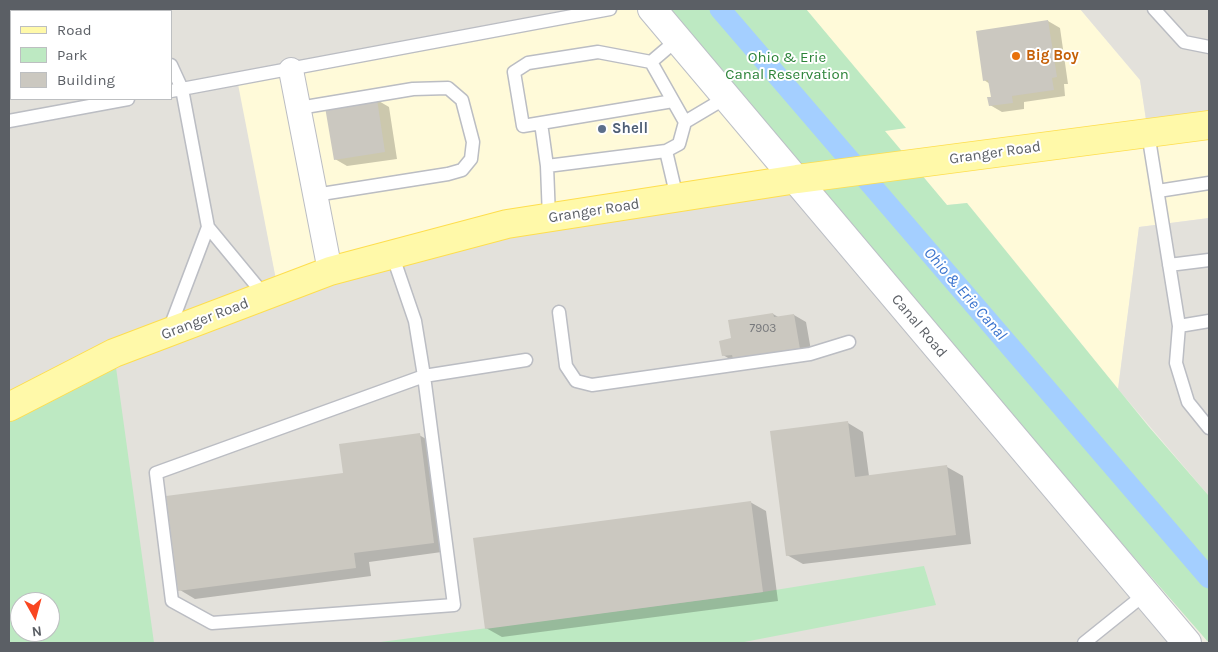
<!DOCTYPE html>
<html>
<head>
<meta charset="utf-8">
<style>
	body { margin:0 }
	#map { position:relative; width:1218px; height:652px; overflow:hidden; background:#f0eee3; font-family:Karla,sans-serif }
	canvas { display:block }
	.frame { position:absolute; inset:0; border:10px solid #5b5f65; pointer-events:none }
	.legend { position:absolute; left:10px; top:10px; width:162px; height:90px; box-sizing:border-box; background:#fff; border:1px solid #bdbfc1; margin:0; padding:6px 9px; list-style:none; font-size:15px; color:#5b5f65 }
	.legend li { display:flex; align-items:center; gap:10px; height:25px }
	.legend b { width:25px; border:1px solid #bdbfc1 }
	.north { position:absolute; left:10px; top:592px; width:50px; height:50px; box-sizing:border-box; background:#fff; border:1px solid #bdbfc1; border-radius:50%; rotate:173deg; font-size:14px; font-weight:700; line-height:20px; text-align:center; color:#5b5f65 }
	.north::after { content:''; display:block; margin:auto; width:18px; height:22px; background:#f94620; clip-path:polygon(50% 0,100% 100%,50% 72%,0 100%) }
</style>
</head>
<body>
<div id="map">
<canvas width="1218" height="652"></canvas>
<div class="frame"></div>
<ul class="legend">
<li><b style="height:6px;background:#fff9a9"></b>Road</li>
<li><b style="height:14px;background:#bde9c2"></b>Park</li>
<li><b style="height:14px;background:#cbc8c0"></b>Building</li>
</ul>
<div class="north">N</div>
</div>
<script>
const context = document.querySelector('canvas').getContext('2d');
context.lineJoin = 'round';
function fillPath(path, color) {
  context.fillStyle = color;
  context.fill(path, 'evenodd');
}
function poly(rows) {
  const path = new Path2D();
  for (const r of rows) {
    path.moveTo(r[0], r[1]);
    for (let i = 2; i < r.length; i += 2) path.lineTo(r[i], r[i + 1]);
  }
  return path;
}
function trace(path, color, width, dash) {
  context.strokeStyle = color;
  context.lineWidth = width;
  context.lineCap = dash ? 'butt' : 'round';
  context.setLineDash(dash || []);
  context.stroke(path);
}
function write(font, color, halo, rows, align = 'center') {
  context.font = font + ' Karla,sans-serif';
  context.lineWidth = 4;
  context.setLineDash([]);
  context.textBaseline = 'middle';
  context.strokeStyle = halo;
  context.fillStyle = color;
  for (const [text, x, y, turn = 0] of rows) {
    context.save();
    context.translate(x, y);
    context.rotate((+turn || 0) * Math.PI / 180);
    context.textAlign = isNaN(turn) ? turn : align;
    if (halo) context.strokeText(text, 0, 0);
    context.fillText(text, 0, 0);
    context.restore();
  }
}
fillPath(poly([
	[610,9,652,9,797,179,278,291,236,79],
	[806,9,1080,9,1140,80,1148,133,1209,125,1209,218,1139,227,1118,389,967,203,947,205,884,131,905,128]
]), '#fffad9');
fillPath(poly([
	[9,9,610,9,237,79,278,290,330,271,797,179,1187,643,9,643],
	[11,11,171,11,171,99,11,99],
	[20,602,50,602,50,632,20,632],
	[1080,9,1209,9,1209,125,1148,133,1140,80],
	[1209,218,1209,496,1118,389,1139,227]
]), '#e3e1db');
fillPath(poly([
	[670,9,806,9,906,128,885,131,947,205,967,203,1149,427,1209,496,1209,643,1119,540],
	[114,353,154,643,9,643,9,407],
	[20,602,50,602,50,632,20,632],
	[924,566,936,605,739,643,373,643,763,592]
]), '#bde9c2');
fillPath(poly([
	[1048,21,1060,28,1068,84,1064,84,1065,96,1024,102,1024,109,1002,112,990,105,992,98,990,84,984,80],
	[377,100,389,107,397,159,347,166,335,159],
	[773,314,780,318,794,315,806,322,812,356,735,362,723,355,732,339],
	[848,423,863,432,869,476,947,467,963,476,971,544,803,564,787,555],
	[419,435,435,444,449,551,369,562,371,576,195,599,180,590,345,474],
	[750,502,766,511,778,601,502,637,486,628]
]), '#0003');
trace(poly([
	[720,9,1209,578]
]), '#a4cfff', 21);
fillPath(poly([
	[1048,20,1057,77,1052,78,1054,90,1012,96,1013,103,989,106,987,97,991,97,988,80,983,81,976,31],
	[377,99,385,152,334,160,325,107],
	[773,313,774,317,794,314,800,349,733,359,732,355,722,356,719,341,731,338,728,320],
	[848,421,855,477,947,465,956,535,786,556,770,431],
	[420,433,434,543,354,553,356,568,178,591,166,496,343,473,339,444],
	[751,501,763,592,485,629,473,538]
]), '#cbc8c0');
const lane = poly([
	[132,9,136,11],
	[1154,9,1184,42,1209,47],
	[41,11,46,9],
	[9,28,11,26],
	[678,39,651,62,685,122,727,97],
	[171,65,182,89,208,227,265,296],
	[171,91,610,9],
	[299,108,413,89,448,88,462,100,473,142,471,159,462,170,448,174,315,195],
	[9,121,128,99],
	[541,123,673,101],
	[1148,133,1179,326],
	[666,151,677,198],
	[547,166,541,123,523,126,514,72,528,63,598,52,651,62],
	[1158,191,1209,183],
	[549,218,547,166,666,151,679,144,685,122],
	[392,254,415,321,424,376,156,473,172,601,212,623,454,605,424,376,526,360],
	[1169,265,1209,260],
	[559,312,566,366,576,381,592,385,810,354,849,342],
	[1209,321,1179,326,1176,363,1188,402,1209,428],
	[169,330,208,227],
	[1084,643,1145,594]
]);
const street = poly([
	[291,70,330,271]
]);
const secondary = poly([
	[652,9,1187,643]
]);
const primary = poly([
	[9,407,114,353,330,271,507,224,797,179,1209,125]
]);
trace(lane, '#bbbdc3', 15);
trace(street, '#bbbdc3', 26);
trace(secondary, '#bcbfc6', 30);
trace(primary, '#fede4e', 30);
trace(lane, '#fff', 12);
trace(street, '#fff', 24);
trace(secondary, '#fff', 28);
trace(primary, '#fff9a9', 28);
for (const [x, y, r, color] of [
	[1016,56,5,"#e8710a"],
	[602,129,5,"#5c6f8a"]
]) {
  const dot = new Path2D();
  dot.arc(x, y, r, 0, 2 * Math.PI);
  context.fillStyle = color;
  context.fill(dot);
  trace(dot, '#fff', 2);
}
write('12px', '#77797c', null, [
	["7903",763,329]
]);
write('bold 15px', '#c56008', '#fff', [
	["Big Boy",1026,56]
], 'left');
write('15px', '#2c8339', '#fff', [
	["Ohio & Erie",787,58],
	["Canal Reservation",787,75]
]);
write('bold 15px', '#4e5e75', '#fff', [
	["Shell",612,129]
], 'left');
write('15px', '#5b5f65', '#fff', [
	["Granger Road",995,153,-8],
	["Granger Road",594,211,-9],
	["Granger Road",205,319,-21],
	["Canal Road",919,326,50]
]);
write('italic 16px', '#3b74ce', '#fff', [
	["Ohio & Erie Canal",965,294,49]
]);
</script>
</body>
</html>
